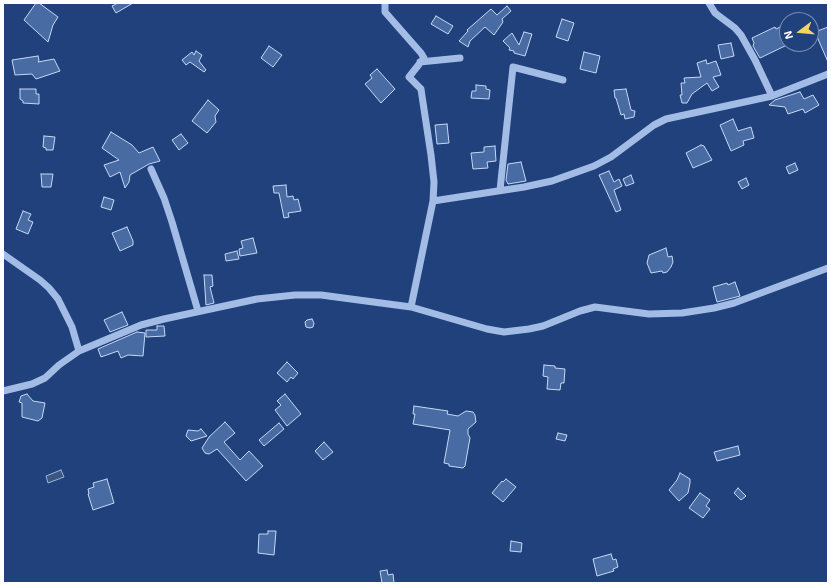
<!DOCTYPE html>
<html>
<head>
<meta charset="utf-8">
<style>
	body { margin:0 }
	#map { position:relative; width:831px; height:586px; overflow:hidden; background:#20417b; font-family:"Exo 2",sans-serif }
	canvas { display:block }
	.frame { position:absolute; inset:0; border:4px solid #fff; pointer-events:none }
	.north { position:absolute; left:779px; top:12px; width:40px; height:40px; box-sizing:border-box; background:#20417b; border:1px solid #798db0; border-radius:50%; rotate:254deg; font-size:11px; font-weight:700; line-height:16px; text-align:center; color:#fff }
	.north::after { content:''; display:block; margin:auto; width:14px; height:18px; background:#f3d463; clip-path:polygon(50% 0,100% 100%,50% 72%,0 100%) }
</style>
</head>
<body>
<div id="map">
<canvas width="831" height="586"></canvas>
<div class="frame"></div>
<div class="north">N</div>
</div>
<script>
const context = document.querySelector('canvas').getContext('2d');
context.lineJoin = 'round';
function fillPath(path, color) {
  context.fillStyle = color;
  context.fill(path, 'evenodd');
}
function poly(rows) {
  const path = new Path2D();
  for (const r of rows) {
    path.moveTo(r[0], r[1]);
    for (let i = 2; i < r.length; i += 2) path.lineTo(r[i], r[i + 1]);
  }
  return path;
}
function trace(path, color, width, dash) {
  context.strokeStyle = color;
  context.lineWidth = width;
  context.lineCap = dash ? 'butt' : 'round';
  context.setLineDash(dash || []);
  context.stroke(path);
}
const water = poly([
	[61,470,64,477,48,483,46,476,61,470]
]);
fillPath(water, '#3d5680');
trace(water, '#96b6e7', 1);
const building = poly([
	[36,3,39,3,58,17,53,25,48,42,24,20,36,3],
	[118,3,133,3,116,13,112,6,118,3],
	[507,6,511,11,502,19,503,22,494,35,485,27,470,41,468,47,459,41,468,31,467,30,491,9,497,15,507,6],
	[436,16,453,26,448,34,431,24,436,16],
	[562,19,574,23,568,41,556,37,562,19],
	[782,26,787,36,787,45,760,58,753,46,754,43,752,38,775,27,776,29,782,26],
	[828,27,828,62,815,32,828,27],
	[524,32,532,34,525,56,514,53,514,51,509,50,510,48,503,41,512,33,519,45,524,32],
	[731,43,734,56,721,59,718,45,731,43],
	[269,46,282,55,273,67,261,58,269,46],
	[196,51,202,55,199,61,206,70,204,72,190,62,186,65,182,60,192,52,194,55,196,51],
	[584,52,600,56,596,73,580,69,584,52],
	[38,56,39,60,38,62,54,59,60,71,36,79,32,74,15,75,12,60,38,56],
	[706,60,707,64,716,61,721,75,713,77,719,87,712,91,707,83,692,94,687,103,682,103,680,95,682,95,681,83,685,83,684,78,701,77,697,63,706,60],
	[377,69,395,89,381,103,365,84,372,78,370,75,377,69],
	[476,85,486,86,486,89,490,90,489,99,471,98,472,91,476,91,476,85],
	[20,89,36,89,36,94,39,94,39,104,23,103,23,101,20,99,20,89],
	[626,89,631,110,635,111,634,117,625,119,624,114,621,115,616,98,615,98,614,90,626,89],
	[800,92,804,99,813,95,819,105,805,113,803,109,788,114,785,107,769,105,775,100,800,92],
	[208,100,219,110,215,116,216,122,207,133,192,121,208,100],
	[733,119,738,131,751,127,754,138,743,141,744,145,731,151,720,125,733,119],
	[447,124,449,143,437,144,435,125,447,124],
	[111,132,132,145,139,153,153,147,160,161,149,164,130,175,129,182,125,188,120,172,110,177,104,165,119,160,102,148,111,132],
	[181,134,188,143,179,150,172,140,181,134],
	[44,136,55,137,53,150,46,150,46,148,43,147,44,136],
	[701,145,704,146,712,160,693,168,686,153,701,145],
	[495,146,496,161,487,162,488,168,473,169,471,153,484,152,484,147,495,146],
	[521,162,526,181,508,184,506,180,508,164,521,162],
	[795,163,798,170,789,174,786,167,795,163],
	[609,171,614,182,619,179,622,186,614,190,621,210,616,212,599,175,609,171],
	[41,174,53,174,51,187,42,187,41,174],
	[631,175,634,183,626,186,623,179,631,175],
	[746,178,749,185,742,189,738,182,746,178],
	[286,185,287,197,293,196,294,200,298,199,301,211,288,213,289,217,284,218,279,193,274,193,273,186,286,185],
	[104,197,114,200,111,210,101,207,104,197],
	[23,211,31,214,28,220,33,222,28,234,16,229,23,211],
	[127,227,133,241,133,245,120,251,112,233,127,227],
	[253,238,257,253,240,256,239,249,243,248,241,241,253,238],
	[666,248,668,257,672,256,673,262,671,267,667,272,663,273,662,271,651,273,647,263,649,255,666,248],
	[237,251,239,259,226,261,225,254,237,251],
	[204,275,212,275,213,286,210,287,214,303,206,305,204,275],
	[735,282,740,296,717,302,713,287,727,283,728,285,735,282],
	[122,312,128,325,110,332,104,320,122,312],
	[312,319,314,323,313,327,310,328,306,327,305,322,307,320,312,319],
	[157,326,164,326,165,336,146,337,146,330,157,330,157,326],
	[137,332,145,333,143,356,128,355,121,358,118,351,101,357,98,349,137,332],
	[287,362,298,373,293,379,291,377,287,382,277,373,287,362],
	[544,365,555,366,555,368,565,369,564,383,561,383,560,390,547,389,548,377,543,376,544,365],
	[27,394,33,401,45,403,42,418,38,421,22,417,22,403,19,402,21,396,27,394],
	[285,394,301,414,287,426,275,410,281,405,277,401,285,394],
	[414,406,448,411,447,414,458,416,466,411,473,412,475,415,476,422,468,429,468,434,470,438,465,466,463,468,449,466,449,464,444,463,450,430,413,424,415,414,413,414,414,406],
	[225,422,235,433,224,442,240,460,249,451,263,466,246,481,217,449,209,454,205,453,202,448,209,437,225,422],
	[279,423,284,429,264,446,259,440,279,423],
	[201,429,207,436,191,441,186,436,188,430,198,431,201,429],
	[558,433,567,435,565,441,556,439,558,433],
	[324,442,333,452,323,460,315,451,324,442],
	[738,446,740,455,717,461,714,452,738,446],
	[680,473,690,479,690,483,688,493,679,501,669,490,677,480,680,473],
	[107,479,114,503,93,510,88,494,89,494,88,489,94,487,93,483,107,479],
	[506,479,516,487,503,502,492,493,502,481,503,482,506,479],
	[738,488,746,496,741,500,734,493,738,488],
	[700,493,710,500,706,506,710,509,703,518,689,508,700,493],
	[268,531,276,531,274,555,258,553,259,534,268,534,268,531],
	[511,541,522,543,521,552,510,551,511,541],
	[611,554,613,560,616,559,618,567,613,569,614,571,597,576,593,559,611,554],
	[387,570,388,575,393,574,394,583,382,583,380,571,387,570]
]);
fillPath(building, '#496ba4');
trace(building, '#c6d8f5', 1);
trace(poly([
	[385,3,385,12,421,53,424,58,409,77,421,89,422,96,431,155,434,182,433,201],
	[709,3,715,13,735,28,741,35,755,60,772,96],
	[420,62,460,58],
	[151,169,164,198,172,222,198,311],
	[500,190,513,67,563,80],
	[3,254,40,280,49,288,58,299,72,327,79,351],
	[411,307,433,201,524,187,552,181,594,166,611,157,654,125,666,119,772,96,828,74],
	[3,391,32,384,45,378,59,365,79,351,141,325,164,319,257,299,295,295,321,295,411,307,487,329,504,332,529,329,543,326,580,311,595,307,649,314,682,313,714,308,734,303,828,268]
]), '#a2bce6', 7);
</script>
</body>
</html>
